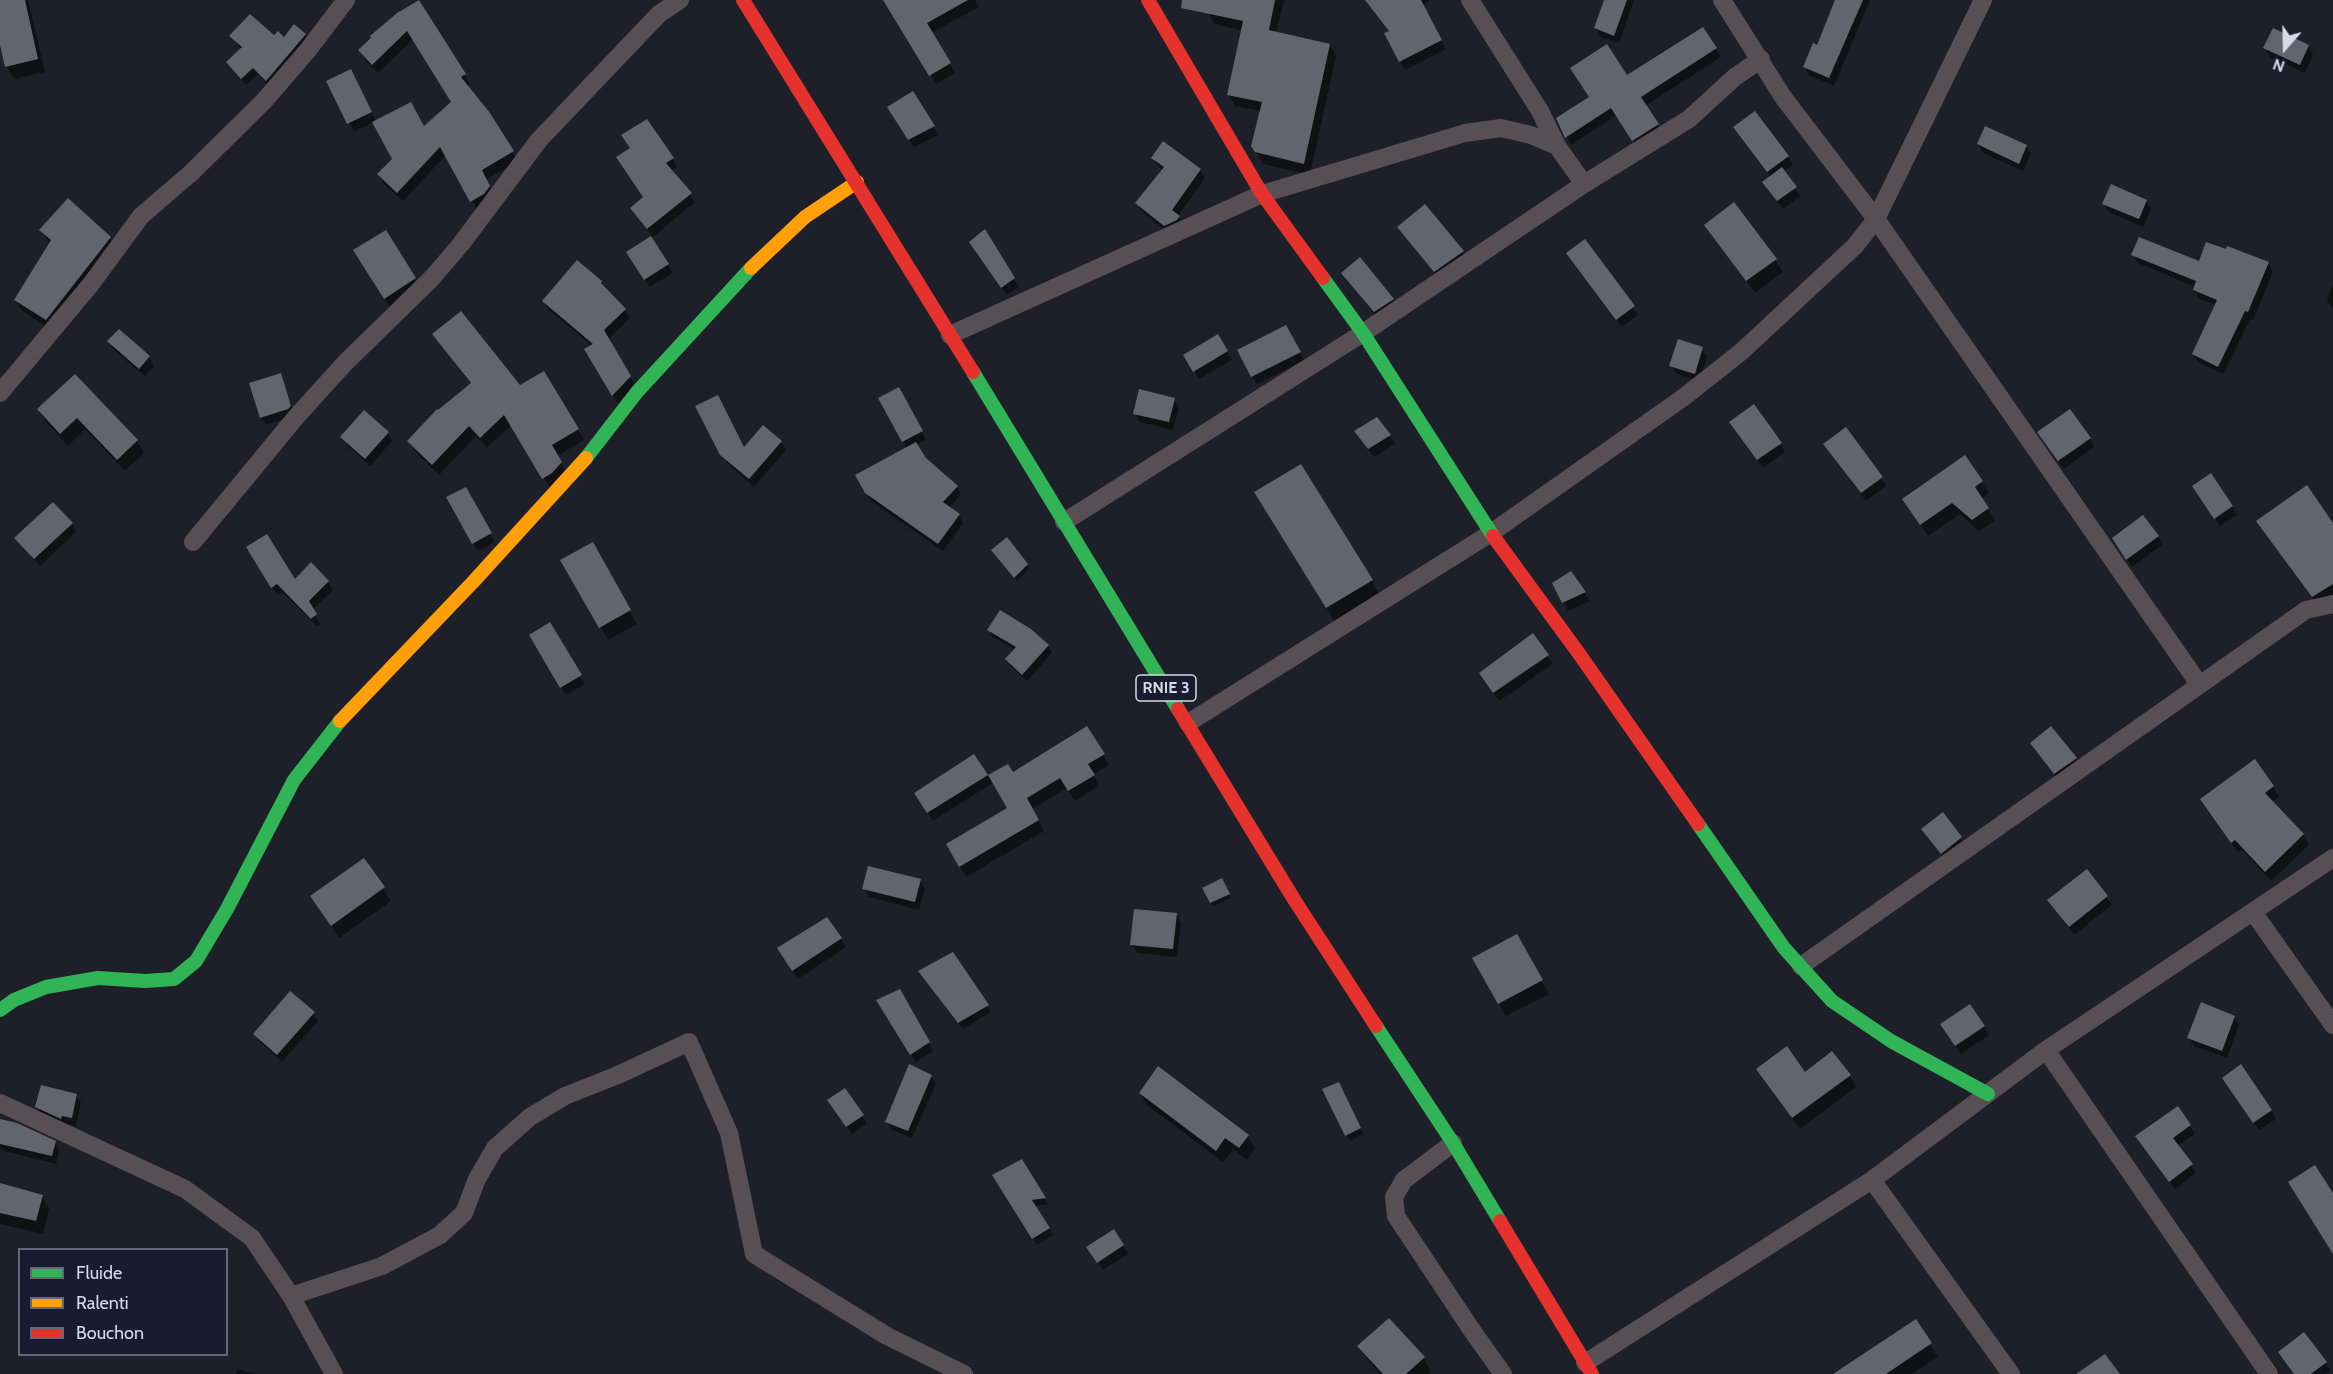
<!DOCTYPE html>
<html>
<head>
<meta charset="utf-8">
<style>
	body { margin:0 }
	#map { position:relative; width:2333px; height:1374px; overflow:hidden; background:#1d2029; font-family:Cabin,sans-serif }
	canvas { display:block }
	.legend { position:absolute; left:18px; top:1248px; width:210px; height:108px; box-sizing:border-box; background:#181c2e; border:2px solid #646878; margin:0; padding:8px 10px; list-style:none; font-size:18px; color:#d6dae6 }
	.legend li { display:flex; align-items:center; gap:12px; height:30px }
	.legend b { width:30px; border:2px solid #646878 }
	.north { position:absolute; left:2255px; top:18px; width:60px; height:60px; -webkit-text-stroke:4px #181c2e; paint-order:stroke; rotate:200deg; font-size:16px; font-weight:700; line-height:24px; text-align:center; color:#d6dae6 }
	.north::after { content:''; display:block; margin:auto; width:21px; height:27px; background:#d6dae6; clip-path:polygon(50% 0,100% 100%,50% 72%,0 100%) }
</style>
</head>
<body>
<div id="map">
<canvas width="2333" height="1374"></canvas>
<ul class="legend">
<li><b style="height:8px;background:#30b455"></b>Fluide</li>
<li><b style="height:8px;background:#ff9f0a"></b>Ralenti</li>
<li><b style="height:8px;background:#e5322d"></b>Bouchon</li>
</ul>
<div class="north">N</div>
</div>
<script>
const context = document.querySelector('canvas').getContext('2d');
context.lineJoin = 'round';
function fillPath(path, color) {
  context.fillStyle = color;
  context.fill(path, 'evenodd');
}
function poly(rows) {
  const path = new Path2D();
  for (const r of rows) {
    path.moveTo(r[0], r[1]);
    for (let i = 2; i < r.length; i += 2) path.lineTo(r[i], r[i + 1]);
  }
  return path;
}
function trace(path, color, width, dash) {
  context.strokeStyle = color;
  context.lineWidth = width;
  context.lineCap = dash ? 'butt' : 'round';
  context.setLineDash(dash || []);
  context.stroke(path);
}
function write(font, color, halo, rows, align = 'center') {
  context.font = font + ' Cabin,sans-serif';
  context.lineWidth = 6;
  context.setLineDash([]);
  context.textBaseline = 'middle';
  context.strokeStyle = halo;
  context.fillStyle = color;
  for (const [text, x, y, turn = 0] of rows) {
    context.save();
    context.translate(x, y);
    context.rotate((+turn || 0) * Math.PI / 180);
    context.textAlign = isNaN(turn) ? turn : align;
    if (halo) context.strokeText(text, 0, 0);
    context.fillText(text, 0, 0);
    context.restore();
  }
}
fillPath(poly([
	[0,0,28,0,45,72,14,79,6,66,0,39],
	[890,0,975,0,979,7,931,33,955,73,936,84,889,6],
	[1211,0,1284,0,1276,33,1330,45,1336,56,1310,175,1263,164,1253,146,1261,111,1235,106,1229,94,1243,31,1215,24,1208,13],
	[1373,0,1430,0,1423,6,1446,49,1405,70,1386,34,1390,32,1369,3],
	[1606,0,1634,0,1619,43,1601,37,1596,28],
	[1836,0,1870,0,1834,86,1809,75,1805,67,1817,46],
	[398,14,464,75,470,84,467,86,489,114,518,161,486,180,495,196,477,210,446,155,403,201,384,184,379,175,393,159,374,122,354,132,328,82,355,79,376,121,423,128,453,102,413,39,378,73,365,60,360,51],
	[1703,29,1721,57,1645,106,1663,133,1638,148,1617,115,1571,145,1567,137,1590,98],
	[2273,30,2308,46,2313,55,2305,73,2270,57,2265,48],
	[305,35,309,42,271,88,258,74,246,85,228,63,242,50,231,36,274,37,284,40],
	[912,93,938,135,914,147,894,116],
	[1740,136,1788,156,1793,165,1783,172,1800,196,1783,209,1769,190,1771,177],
	[1978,144,2026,146,2031,154,2023,171,1983,153],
	[1153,158,1200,170,1205,178,1178,216,1184,226,1170,234,1142,212,1137,203,1163,170,1158,166],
	[673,159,677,167,671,171,695,202,653,237,632,209,645,198,623,165],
	[68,200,110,238,117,250,53,331,22,311,15,300,50,244,41,230],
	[2146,201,2151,209,2143,227,2109,212,2104,204],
	[1425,207,1467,259,1439,278,1399,228],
	[1706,226,1775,260,1783,272,1755,293],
	[984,231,1019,287,1007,295,975,250],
	[386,232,419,287,390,307,355,251],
	[1584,241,1638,315,1622,327,1573,262],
	[2133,255,2200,263,2268,263,2273,272,2253,320,2250,319,2223,374,2198,362,2193,354,2217,305,2199,299,2194,290,2196,287,2138,263],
	[633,261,668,265,673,273,650,287],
	[577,262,601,282,630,318,608,339,635,385,618,403,586,350,592,346,548,309,544,301],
	[1343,273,1393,299,1397,308,1379,320],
	[2333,284,2333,309,2327,300],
	[1286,326,1304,360,1257,384,1252,376],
	[434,334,520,387,544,373,584,440,557,456,567,473,550,488,512,425,487,447,476,436,439,475,415,451,409,441,471,385],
	[1218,336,1232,360,1199,379,1185,355],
	[109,342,149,357,154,366,145,376,114,350],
	[1702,349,1707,357,1699,381,1676,374,1671,365],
	[280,375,295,415,266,425,261,417],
	[75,376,137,441,144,453,125,471,85,429,68,446,46,422,39,409],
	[899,389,926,440,916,445,925,459,957,487,961,494,949,508,959,515,963,523,943,551,871,501,857,476,907,448,880,399],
	[1174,399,1179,408,1173,430,1140,422,1135,413],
	[1377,419,1395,444,1374,457,1356,432],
	[1736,430,1781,444,1785,452,1763,468],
	[388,433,392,441,370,466,347,445,342,437],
	[2090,439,2094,447,2064,469,2044,440],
	[781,442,786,450,754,487,727,463,721,454],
	[1830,452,1881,477,1886,486,1866,501],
	[1965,457,1989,493,1981,499,1995,520,1979,531,1960,514,1928,536,1911,511],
	[465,489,495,542,478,551,448,498],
	[2199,494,2232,507,2237,515,2220,526],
	[1266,510,1371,580,1381,598,1337,625],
	[72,524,76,532,40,566,16,538],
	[2333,526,2333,598,2319,607,2265,532],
	[2158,536,2162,545,2132,567,2118,547],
	[592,544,637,624,608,640,562,561],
	[248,547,294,581,328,582,333,590,312,610,320,624,317,626,282,592,277,595],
	[995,554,1026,565,1029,569,1017,581],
	[1570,573,1590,601,1568,611,1554,583],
	[549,624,585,684,566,695,531,635],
	[989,630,1031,631,1048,646,1052,653,1027,681,1011,667,1007,659,1015,650,993,637],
	[1532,635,1553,664,1499,701,1486,682],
	[2031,743,2076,758,2081,767,2060,781],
	[1103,755,1109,765,1093,775,1099,786,1075,801,1067,788,1032,809,1044,831,966,877,948,845,1009,808,994,782,933,821,921,802,974,757,988,777,1008,766,1012,774],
	[2273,787,2279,797,2272,802,2303,834,2309,845,2271,881,2242,850,2238,852,2208,810],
	[1942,814,1966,846,1946,861,1928,837],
	[364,860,391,901,339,938,312,897],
	[2086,871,2112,905,2074,935,2049,900],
	[1222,880,1231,898,1213,906,1204,888],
	[920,881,925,889,919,910,869,897,864,888],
	[1176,914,1181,923,1177,957,1137,953,1132,944],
	[827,919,846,947,798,979,784,957],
	[1516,936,1549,994,1506,1016,1474,959],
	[920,972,987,1006,991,1012,963,1029],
	[899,991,933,1051,916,1062,878,1001],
	[1970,1006,1989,1035,1961,1054,1947,1032],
	[313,1013,318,1021,282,1062,260,1042,255,1034],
	[2234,1017,2239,1025,2227,1058,2194,1046,2189,1037],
	[1758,1069,1804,1075,1850,1076,1856,1087,1800,1129],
	[931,1076,936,1084,912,1138,892,1130,887,1122],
	[2228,1086,2271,1110,2276,1119,2259,1130],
	[845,1090,867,1124,852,1134,834,1108],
	[1341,1090,1363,1134,1350,1141,1346,1135],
	[1140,1093,1248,1136,1255,1148,1247,1160,1233,1149,1223,1162,1147,1105],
	[76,1095,81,1103,76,1126,66,1124,66,1126,42,1115,37,1107],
	[2178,1109,2195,1134,2177,1146,2196,1173,2175,1189,2142,1145],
	[0,1121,55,1142,59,1151,56,1164,0,1150],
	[1021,1161,1048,1204,1035,1206,1053,1235,1037,1245,994,1176],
	[0,1184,42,1196,49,1209,43,1234,0,1224],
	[1114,1231,1128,1254,1103,1270,1093,1256],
	[1915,1321,1938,1357,1912,1374,1851,1374],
	[1359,1346,1423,1358,1431,1371,1428,1374,1380,1374,1367,1359],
	[2280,1353,2326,1363,2330,1371,2326,1374,2294,1374],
	[237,1369,256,1374,236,1374]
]), '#0007');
fillPath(poly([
	[0,0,25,0,38,59,5,67,0,45],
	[419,0,466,74,461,77,490,113,514,151,482,170,490,186,484,194,470,202,440,147,397,193,377,174,392,159,372,122,411,102,424,126,451,102,407,31,372,65,358,50,371,38,370,36,397,13],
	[883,0,968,0,927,23,951,63,929,76],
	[1182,0,1275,0,1269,30,1330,44,1304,164,1255,152,1251,146,1262,102,1227,95,1243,21,1181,8],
	[1365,0,1421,0,1442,40,1399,62,1384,33,1389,31],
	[1604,0,1627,0,1614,36,1594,28],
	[1835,0,1863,0,1829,78,1803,67,1813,43,1817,45],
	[250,14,274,35,278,31,284,37,294,24,306,34,266,81,253,68,241,79,226,62,242,47,229,36],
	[1703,27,1717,48,1641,97,1659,124,1632,141,1611,108,1565,138,1556,118,1589,97,1570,68,1607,44,1627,75],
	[2273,28,2309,45,2300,65,2263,48],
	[351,69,372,112,347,124,326,81],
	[913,91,935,126,908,140,887,107],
	[1755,111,1789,156,1767,172,1733,127],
	[647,119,674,158,666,163,692,193,647,229,630,208,643,197,616,157,630,148,621,135],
	[1985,126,2027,145,2019,164,1977,144],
	[1163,141,1201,169,1172,210,1180,216,1177,220,1164,226,1135,203,1164,167,1151,158],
	[1782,167,1797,187,1777,201,1762,182],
	[2111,184,2147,200,2139,219,2102,204],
	[68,198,111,237,46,320,14,300,51,240,39,230],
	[1734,202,1777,259,1746,281,1704,225],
	[1425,204,1464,251,1434,272,1397,227],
	[985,229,1015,278,1001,288,969,242],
	[386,230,416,278,384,299,353,250],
	[651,236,669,264,644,280,626,252],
	[2139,237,2199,261,2206,242,2226,249,2227,246,2269,262,2248,312,2245,311,2218,367,2192,354,2217,300,2193,290,2196,281,2131,255],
	[1585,239,1635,306,1616,320,1566,253],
	[1360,257,1394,299,1374,312,1341,273],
	[577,260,602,281,601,283,626,309,604,330,631,376,612,396,584,349,593,344,542,301],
	[461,311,520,385,544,371,579,429,552,445,562,462,552,473,542,479,504,415,480,438,469,426,432,465,407,441,437,409,438,410,471,383,432,334],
	[1286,325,1301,352,1251,377,1237,350],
	[119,329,150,356,139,369,107,341],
	[1218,334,1228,351,1193,372,1183,355],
	[1678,339,1703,347,1695,374,1669,366],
	[281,373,291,406,288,409,260,418,249,383],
	[75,374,138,440,117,460,77,418,60,434,37,409],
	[899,387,923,431,902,442,878,398],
	[1139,389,1175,398,1169,422,1133,414],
	[718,395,744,447,763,425,782,441,749,479,720,455,695,406],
	[1754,404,1782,443,1757,460,1729,422],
	[2070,409,2091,438,2058,461,2037,432],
	[364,410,389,432,365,459,340,437],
	[1377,417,1391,435,1368,449,1354,431],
	[1846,427,1883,477,1861,493,1823,444],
	[916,442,926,458,958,486,943,502,960,514,938,544,865,493,855,475],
	[1965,455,1983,481,1975,487,1989,508,1972,520,1952,503,1920,525,1902,499],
	[1301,464,1373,580,1326,608,1254,492],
	[2211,473,2233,506,2214,519,2192,486],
	[2307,485,2333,523,2333,584,2312,597,2256,521],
	[466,487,492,533,472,544,446,497],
	[53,502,73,523,34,559,14,538],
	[2143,515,2159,536,2126,560,2112,538],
	[267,534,295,579,311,562,329,581,309,601,317,614,311,619,277,584,271,588,246,547],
	[1007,537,1028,564,1014,578,991,550],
	[593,542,631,610,599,628,560,560],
	[1571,571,1586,592,1562,603,1552,583],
	[1000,610,1031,629,1049,645,1022,675,1005,659,1016,647,987,630],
	[550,622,582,675,560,688,529,635],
	[1533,633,1549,655,1493,693,1479,673],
	[1087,726,1105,754,1088,764,1095,775,1068,791,1060,778,1027,798,1039,820,959,867,946,844,1007,808,988,775,1008,764,1013,772],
	[2051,726,2077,758,2054,774,2030,743],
	[974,754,988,775,927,813,914,793],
	[2255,759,2274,786,2265,793,2304,834,2265,872,2235,840,2231,843,2200,799],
	[1943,812,1962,837,1941,854,1921,829],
	[364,858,385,887,331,926,310,896],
	[868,866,921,879,915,902,862,889],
	[2087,869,2108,896,2069,927,2047,900],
	[1222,878,1230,894,1210,903,1202,888],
	[1134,909,1177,913,1173,949,1130,945],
	[827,917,842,938,792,971,777,948],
	[1517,934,1543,980,1498,1004,1472,958],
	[953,952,989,1005,958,1023,918,971],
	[900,989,930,1042,910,1055,876,1000],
	[290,991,315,1012,277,1055,253,1034],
	[2201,1002,2235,1016,2222,1051,2187,1038],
	[1970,1004,1985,1026,1955,1046,1940,1024],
	[1787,1046,1805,1072,1832,1051,1851,1075,1792,1118,1756,1069],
	[909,1064,932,1075,908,1131,885,1122],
	[2241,1064,2272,1110,2253,1123,2222,1078],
	[1158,1066,1249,1135,1239,1148,1225,1138,1216,1151,1139,1093],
	[1339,1082,1361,1128,1345,1136,1322,1089],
	[41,1085,77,1094,72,1118,62,1116,61,1119,35,1107],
	[845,1088,864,1115,846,1127,827,1100],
	[2178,1106,2191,1125,2173,1138,2193,1164,2169,1182,2135,1136],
	[0,1119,17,1123,56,1141,52,1156,0,1144],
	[1022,1159,1046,1198,1032,1200,1050,1228,1032,1239,992,1175],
	[2315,1165,2333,1193,2333,1254,2288,1182],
	[0,1183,43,1195,36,1221,0,1213],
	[1114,1229,1124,1245,1097,1263,1086,1247],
	[1389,1318,1425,1357,1406,1374,1383,1374,1357,1346],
	[1916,1319,1932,1343,1886,1374,1833,1374],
	[2304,1332,2327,1362,2311,1374,2294,1374,2278,1352],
	[2105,1354,2120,1374,2076,1374]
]), '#63656e');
trace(poly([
	[1470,0,1540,111,1557,146,1584,184,1689,119,1735,77,1761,59],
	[1722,0,1783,97,1876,219,2199,684],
	[950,335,1262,194,1465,133,1501,128,1531,135,1557,146],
	[0,393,91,284,141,216,191,173,264,101,308,50,346,0],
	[1064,522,1363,333,1584,184],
	[193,542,296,417,345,363,432,278,461,244,539,140,659,14,680,0],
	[1188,723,1491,533,1684,397,1741,352,1855,246,1876,219,1983,0],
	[2253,912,2333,1025],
	[1801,966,2306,610,2333,604],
	[2046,1050,2269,1374],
	[0,1103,185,1189,252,1238,291,1296,334,1374],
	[1453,1143,1404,1180,1394,1197,1396,1216,1471,1329,1503,1374],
	[1872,1180,2011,1374],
	[291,1296,382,1266,440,1235,464,1213,477,1179,495,1148,530,1117,565,1096,618,1075,689,1042,729,1133,754,1254,887,1336,964,1374],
	[1585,1363,1872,1180,2046,1050,2333,858]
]), '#584f54', 18);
trace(poly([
	[1323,278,1363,333,1493,536],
	[973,372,1178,709],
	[586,458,637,392,751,268],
	[1698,824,1784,948,1832,1001,1891,1041,1988,1094],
	[0,1010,14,1000,46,987,98,978,145,981,174,979,196,961,227,909,294,780,340,721],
	[1376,1026,1453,1143,1500,1221]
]), '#30b455', 14);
trace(poly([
	[751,268,805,217,857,182],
	[340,721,473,582,586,458]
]), '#ff9f0a', 14);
trace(poly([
	[743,0,973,372],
	[1148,0,1262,194,1323,278],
	[1493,536,1580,655,1698,824],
	[1178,709,1295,901,1376,1026],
	[1500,1221,1592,1374]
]), '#e5322d', 14);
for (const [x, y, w] of [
	[1166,688,60]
]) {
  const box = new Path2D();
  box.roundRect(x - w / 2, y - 13, w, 26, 4.5);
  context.fillStyle = '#181c2e';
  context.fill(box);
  trace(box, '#d6dae6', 1.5);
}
write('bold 16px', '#d6dae6', null, [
	["RNIE 3",1166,688]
]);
</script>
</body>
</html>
